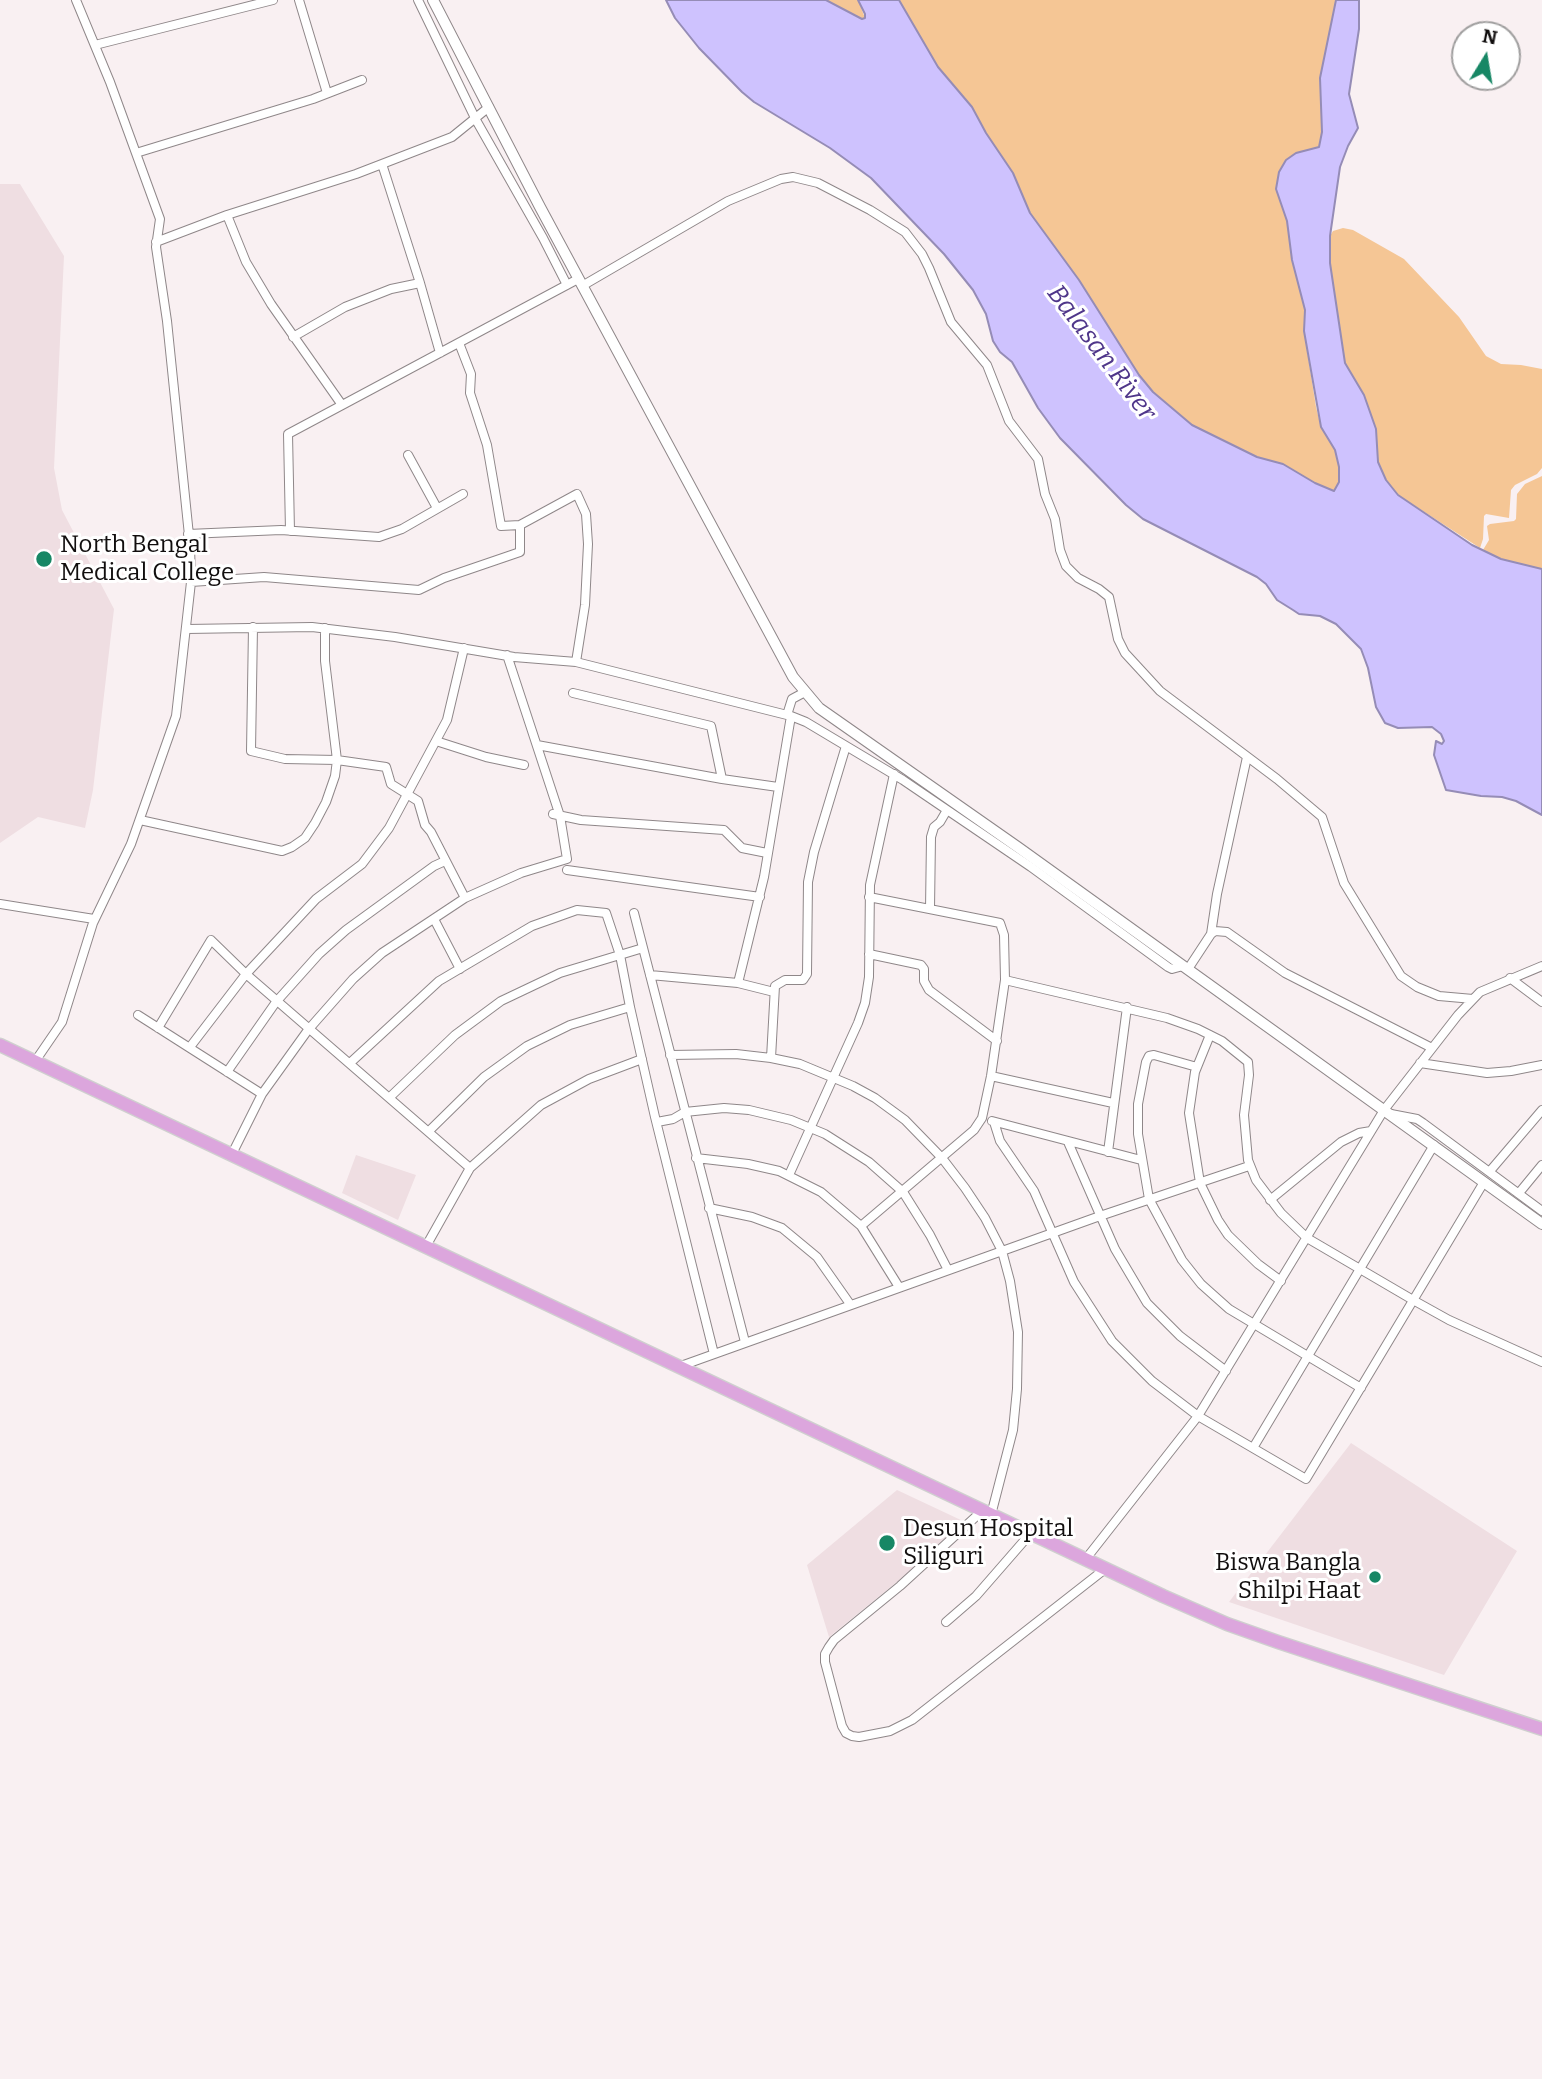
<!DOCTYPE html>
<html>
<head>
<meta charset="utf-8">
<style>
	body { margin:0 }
	#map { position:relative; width:1542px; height:2079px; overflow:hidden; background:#f9f0f2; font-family:Bitter,serif }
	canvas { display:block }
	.north { position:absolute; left:1451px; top:21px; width:70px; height:70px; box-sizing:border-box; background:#fff; border:2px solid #a09f9f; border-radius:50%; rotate:11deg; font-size:19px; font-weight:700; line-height:28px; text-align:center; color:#110e0e }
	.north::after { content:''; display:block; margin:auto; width:24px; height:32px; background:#178765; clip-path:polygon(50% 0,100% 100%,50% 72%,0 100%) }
</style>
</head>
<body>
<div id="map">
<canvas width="1542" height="2079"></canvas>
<div class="north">N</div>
</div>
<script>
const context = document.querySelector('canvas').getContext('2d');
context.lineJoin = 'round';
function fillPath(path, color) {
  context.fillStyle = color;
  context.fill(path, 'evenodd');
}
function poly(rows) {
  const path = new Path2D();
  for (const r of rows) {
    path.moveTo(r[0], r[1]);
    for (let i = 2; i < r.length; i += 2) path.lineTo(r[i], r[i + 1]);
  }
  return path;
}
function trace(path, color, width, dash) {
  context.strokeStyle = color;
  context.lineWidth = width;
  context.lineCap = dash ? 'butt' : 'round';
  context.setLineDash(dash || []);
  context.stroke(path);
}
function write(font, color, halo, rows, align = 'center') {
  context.font = font + ' Bitter,serif';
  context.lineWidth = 6;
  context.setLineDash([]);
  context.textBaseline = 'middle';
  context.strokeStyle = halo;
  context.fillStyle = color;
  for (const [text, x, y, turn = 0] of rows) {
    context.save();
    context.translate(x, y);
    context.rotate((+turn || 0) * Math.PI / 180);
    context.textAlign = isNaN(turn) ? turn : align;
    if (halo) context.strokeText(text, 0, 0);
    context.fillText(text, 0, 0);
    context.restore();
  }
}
fillPath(poly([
	[0,184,20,184,64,256,54,468,62,510,114,609,93,790,85,828,38,817,0,843],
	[356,1155,416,1175,398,1220,342,1193],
	[1351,1443,1517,1551,1444,1675,1229,1602],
	[897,1490,963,1521,903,1577,829,1637,807,1565]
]), '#efdee2');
fillPath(poly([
	[826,0,858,0,865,18,861,19,839,9],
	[899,0,1336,0,1320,78,1322,132,1319,147,1312,149,1276,189,1287,221,1292,260,1305,310,1304,331,1316,407,1321,427,1335,450,1339,467,1339,482,1335,491,1315,483,1283,464,1257,457,1192,425,1153,392,1139,375,1079,280,1030,213,1013,173,986,133,972,107,938,67],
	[1343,228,1353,230,1404,259,1459,317,1486,356,1501,364,1521,365,1542,369,1542,468,1537,474,1515,485,1511,490,1509,518,1486,514,1484,516,1483,539,1480,548,1398,495,1386,480,1378,462,1376,429,1364,395,1345,363,1330,263,1330,236,1333,231],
	[1542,476,1542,569,1501,559,1483,550,1489,540,1487,526,1490,524,1514,521,1516,519,1517,494,1525,484]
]), '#f5c695');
const water = poly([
	[666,0,826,0,862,19,865,18,865,14,858,0,899,0,938,67,972,107,986,133,1013,173,1030,213,1079,280,1139,375,1153,392,1192,425,1257,457,1283,464,1315,483,1334,491,1339,482,1339,467,1335,450,1321,427,1304,331,1305,310,1292,260,1287,221,1276,189,1279,172,1286,160,1296,153,1319,147,1322,132,1320,78,1336,0,1359,0,1359,29,1349,94,1358,128,1348,146,1340,167,1330,236,1330,263,1345,363,1364,395,1376,429,1378,462,1386,480,1398,495,1472,545,1501,559,1542,569,1542,815,1516,801,1502,797,1481,796,1446,790,1434,755,1436,741,1442,744,1444,741,1441,734,1432,727,1398,728,1385,723,1376,707,1368,668,1361,649,1336,624,1320,616,1299,614,1293,610,1277,600,1266,584,1257,577,1143,519,1126,505,1060,438,1038,408,1012,362,1000,352,993,341,986,314,973,290,944,254,871,178,830,148,754,102,742,92,699,48,675,18,666,0]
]);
fillPath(water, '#cec2fe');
trace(water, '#958cb6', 2);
const minor = poly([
	[299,0,327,93],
	[418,0,476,120,543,238,567,285],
	[95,45,273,0],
	[136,153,313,99,362,80],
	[382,164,420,283,440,353],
	[227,215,246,262,271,304,342,405],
	[156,242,227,215,356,174,452,137,489,107],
	[582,286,728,201,781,179,793,177,818,183,870,210,905,232,922,254,929,268,951,322,987,365,1009,421,1038,459,1045,494,1055,519,1060,550,1066,566,1078,578,1099,589,1109,597,1118,639,1125,653,1160,691,1277,779,1322,817,1344,883,1401,976,1417,987,1439,996,1473,999],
	[293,337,345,307,391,289,420,283],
	[459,343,471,374,470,393,487,445,501,526,520,525,577,494,586,514,588,544,585,605,576,662],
	[408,455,437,508],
	[290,531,288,434,578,279],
	[188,534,281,530,379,537,402,529,463,494],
	[191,582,264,577,419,590,444,578,520,552,520,525],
	[253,627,251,751,285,759,337,760,325,661,325,628],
	[187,629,312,627,395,637,514,657,576,662,791,716,806,722,903,780,1031,867,1168,967,1172,969,1183,966],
	[464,648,447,720,389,828,362,864,316,899,246,974,470,1168],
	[573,693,711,726,722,779],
	[787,715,792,699,805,692],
	[436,741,486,757,524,765],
	[537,745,722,779,778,787],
	[553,814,581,820,724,830,742,848,767,853],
	[140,820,282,851,292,847,305,838,315,823,326,802,335,776,337,760,386,767,391,784,418,801,425,825,431,832,465,898],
	[567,870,760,897],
	[0,904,94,919],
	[930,909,931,837,934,827,940,822,947,810],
	[634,913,745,1342],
	[434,919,460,969],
	[1211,934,1217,894,1247,757],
	[869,954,921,965,924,969,924,981,929,990,997,1041],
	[1188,969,1211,934,1215,931,1227,932,1285,973,1432,1048],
	[650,975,738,983,774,992],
	[1510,978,1542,1002],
	[1005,980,1167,1018,1198,1029,1222,1041,1248,1062,1249,1075,1244,1115,1248,1160,1256,1180,1281,1213,1307,1238,1413,1300,1449,1320,1542,1362],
	[738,983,764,877,791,716],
	[138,1015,262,1094],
	[158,1028,211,940,246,974,190,1047],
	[1210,1035,1195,1072,1189,1113,1200,1183,1218,1220,1228,1235,1258,1264,1281,1281],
	[670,1055,736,1054,771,1058,800,1064,853,1086,875,1098,905,1120,942,1158,965,1188,985,1218,1002,1251,1010,1281,1018,1332,1017,1389,1013,1430,991,1515],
	[771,1058,775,986,785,980,803,980,807,974,808,882,814,852,846,746],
	[36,1060,62,1022,93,923,131,844,176,716,191,582,190,545,167,321,156,247,160,219,110,82,76,0],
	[350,1063,439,981,532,926,577,910,606,913,620,955,630,1007],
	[1420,1063,1487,1073,1511,1071,1542,1065],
	[1197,1067,1154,1055,1149,1056,1146,1062,1138,1104,1138,1134,1149,1199,1182,1260,1201,1284,1229,1309,1361,1388],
	[227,1072,276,1002,319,954,346,930,434,866,445,861],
	[991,1076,1113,1103],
	[390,1097,455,1035,501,1001,560,973,643,948],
	[1391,1114,1417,1119,1423,1123,1542,1211],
	[992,1121,1141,1160],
	[657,1122,673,1119,685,1112,724,1108,749,1110,791,1120,825,1134,869,1162,903,1192,930,1235,948,1270],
	[994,1122,1000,1141,1034,1191,1074,1282,1112,1341,1152,1381,1198,1416,1306,1479,1484,1182],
	[429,1131,484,1077,527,1046,570,1025,630,1007,655,1117,714,1354],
	[1068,1142,1115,1249,1147,1303,1180,1336,1226,1371],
	[1108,1152,1127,1007],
	[231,1156,262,1094,308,1030,353,979,382,953,465,898,521,873,567,859,560,816,507,655],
	[696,1158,748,1164,779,1171,821,1192,861,1226,899,1287],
	[1490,1171,1542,1110],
	[789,1175,858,1023,865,1003,869,977,870,885,894,774],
	[1519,1193,1542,1165],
	[1270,1200,1341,1142,1359,1133,1371,1131],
	[709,1208,752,1217,782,1228,817,1257,850,1304],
	[861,1226,974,1130,982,1118,991,1076,1005,980,1004,935,1000,923,869,897],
	[425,1248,470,1168,541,1105,589,1079,642,1059],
	[678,1367,1100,1216,1249,1166],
	[1253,1448,1434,1145],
	[982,1511,900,1586,834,1640,829,1647,825,1654,825,1662,842,1726,846,1733,852,1736,859,1737,890,1731,912,1720,1105,1569],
	[1085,1560,1198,1416,1384,1110,1458,1015,1480,992,1542,966],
	[946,1622,976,1596,1030,1534]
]);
const tertiary = poly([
	[433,0,540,207,793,677,819,708,1019,848,1542,1224]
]);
const primary = poly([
	[0,1045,1163,1596,1227,1624,1278,1642,1542,1729]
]);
trace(minor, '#8f8789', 10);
trace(tertiary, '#8f8789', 12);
trace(primary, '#cfcfcf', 15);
trace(minor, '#fff', 8);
trace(tertiary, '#fff', 10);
trace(primary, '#dca6dd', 12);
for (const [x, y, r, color] of [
	[44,559,9,"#178765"],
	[887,1543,9,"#178765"],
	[1375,1577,7,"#178765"]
]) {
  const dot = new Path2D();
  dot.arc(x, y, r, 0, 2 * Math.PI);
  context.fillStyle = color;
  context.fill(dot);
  trace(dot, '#fff', 2.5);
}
write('24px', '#110e0e', '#fff', [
	["North Bengal",60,545],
	["Medical College",60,573],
	["Desun Hospital",903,1529],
	["Siliguri",903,1557],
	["Biswa Bangla",1361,1563,"right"],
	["Shilpi Haat",1361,1591,"right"]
], 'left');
write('italic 26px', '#4f368a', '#fff', [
	["Balasan River",1101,353,53]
]);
</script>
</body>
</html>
